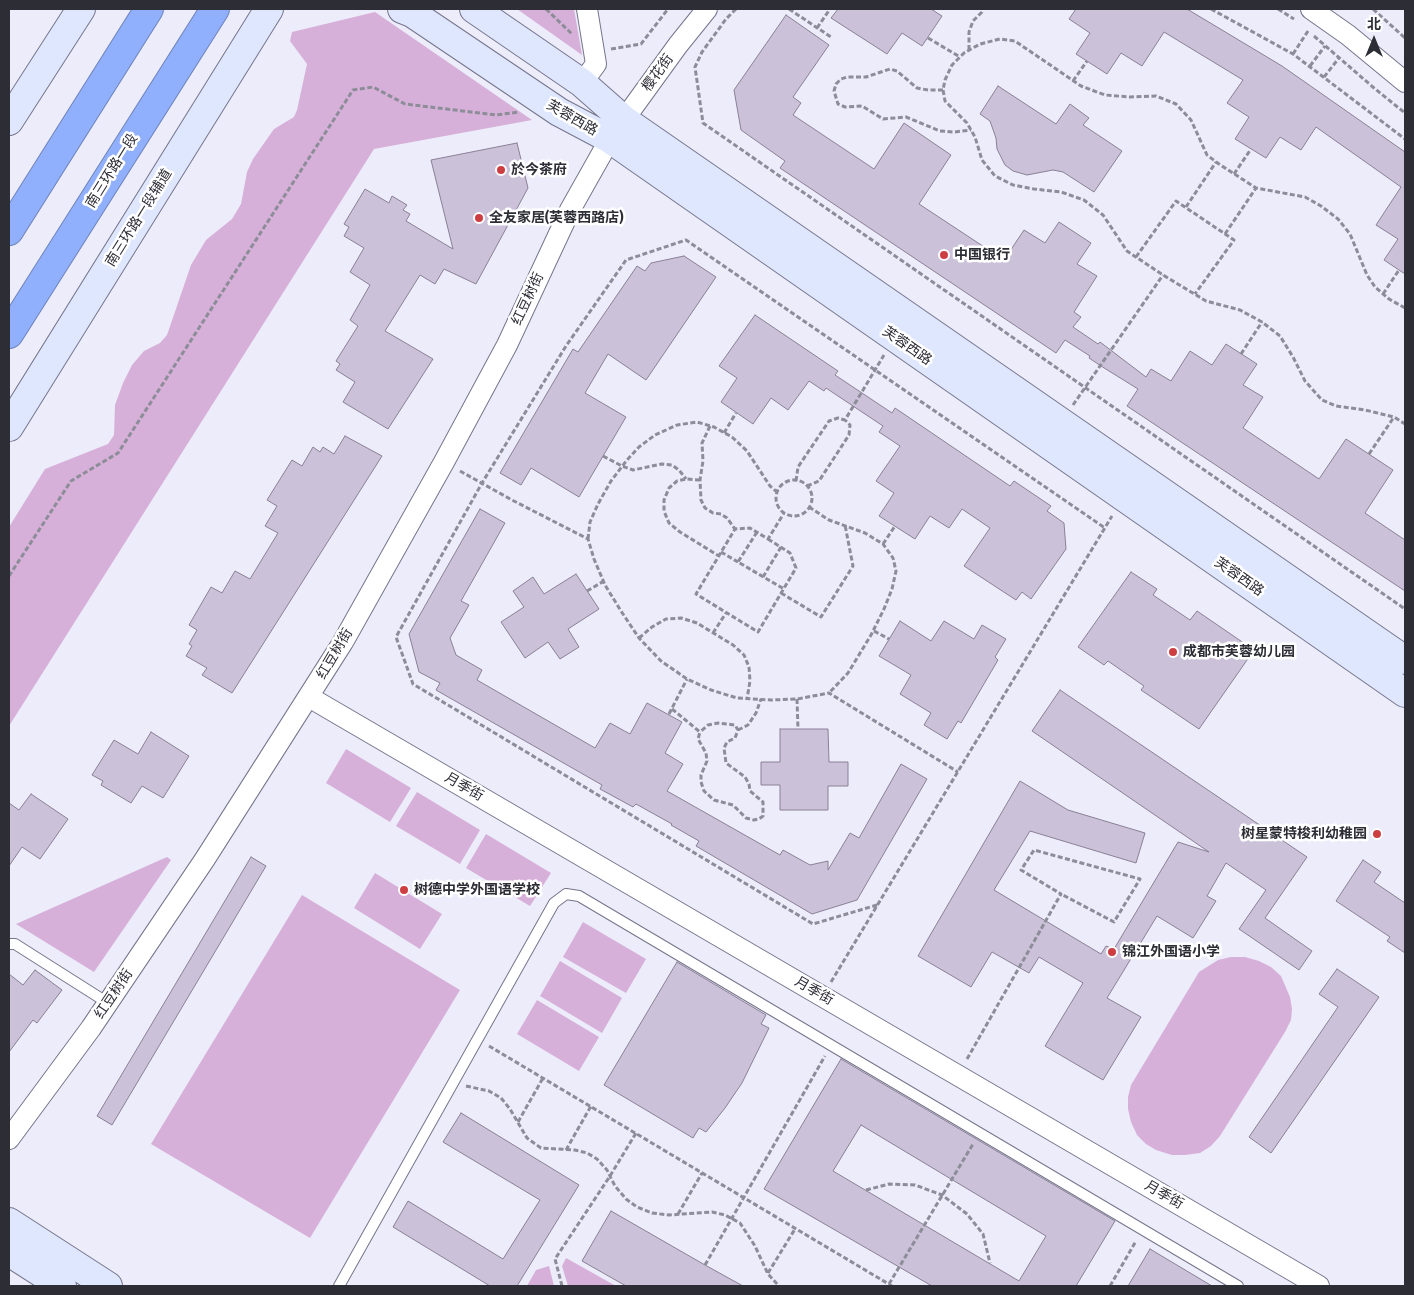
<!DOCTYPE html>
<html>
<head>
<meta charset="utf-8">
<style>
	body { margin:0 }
	#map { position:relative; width:1414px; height:1295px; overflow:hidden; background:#ececfb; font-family:"Fira Sans Condensed","Noto Sans SC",sans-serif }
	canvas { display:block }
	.frame { position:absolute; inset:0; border:10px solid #2d2d36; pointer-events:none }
	.north { position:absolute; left:1349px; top:15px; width:50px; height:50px; -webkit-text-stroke:4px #fff; paint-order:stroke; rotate:0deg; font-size:14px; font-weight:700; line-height:20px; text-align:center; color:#2d2d36 }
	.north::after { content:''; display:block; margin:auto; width:18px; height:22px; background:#2d2d36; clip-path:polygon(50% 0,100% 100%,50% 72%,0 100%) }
</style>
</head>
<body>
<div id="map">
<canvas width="1414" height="1295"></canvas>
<div class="frame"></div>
<div class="north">北</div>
</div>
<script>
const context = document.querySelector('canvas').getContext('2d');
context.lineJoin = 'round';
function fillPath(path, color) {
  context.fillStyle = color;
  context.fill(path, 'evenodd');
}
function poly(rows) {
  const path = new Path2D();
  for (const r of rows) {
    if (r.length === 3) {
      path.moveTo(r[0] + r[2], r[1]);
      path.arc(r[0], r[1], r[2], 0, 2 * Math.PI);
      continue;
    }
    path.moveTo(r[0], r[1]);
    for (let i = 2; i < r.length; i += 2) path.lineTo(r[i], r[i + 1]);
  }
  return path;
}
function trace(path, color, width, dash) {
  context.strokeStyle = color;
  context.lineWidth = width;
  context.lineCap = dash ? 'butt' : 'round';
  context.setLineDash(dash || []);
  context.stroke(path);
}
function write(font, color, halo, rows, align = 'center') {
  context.font = font + ' "Fira Sans Condensed","Noto Sans SC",sans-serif';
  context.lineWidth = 5;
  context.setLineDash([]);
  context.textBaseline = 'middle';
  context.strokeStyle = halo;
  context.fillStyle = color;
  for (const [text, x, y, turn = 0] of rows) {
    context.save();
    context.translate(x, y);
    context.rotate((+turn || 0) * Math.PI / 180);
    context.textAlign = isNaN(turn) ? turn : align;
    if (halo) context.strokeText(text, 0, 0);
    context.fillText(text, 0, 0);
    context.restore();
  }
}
fillPath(poly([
	[517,9,574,9,582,55],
	[375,12,532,120,374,149,9,726,9,527,45,469,108,444,114,435,115,405,123,383,132,365,144,351,160,343,167,335,191,265,206,240,232,219,241,204,247,172,253,159,274,129,294,117,297,110,307,64,290,41,292,32],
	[346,749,411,788,390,822,326,783],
	[417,792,480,830,460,864,396,826],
	[486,834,551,873,530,906,466,868],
	[167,857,171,860,94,972,16,924],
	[375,873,442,914,420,949,354,908],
	[302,895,460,990,310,1238,151,1144],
	[583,922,646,959,626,993,563,957],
	[1231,957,1245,957,1259,961,1271,967,1281,976,1290,997,1292,1009,1291,1020,1285,1032,1220,1136,1211,1146,1200,1153,1185,1155,1172,1155,1156,1150,1146,1144,1137,1135,1131,1122,1128,1109,1128,1097,1131,1085,1199,972,1218,960],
	[560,961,622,998,602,1033,540,996],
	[537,1000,599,1037,579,1071,517,1034],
	[566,1258,616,1286,568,1286,562,1266],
	[549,1266,554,1286,527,1286,536,1270]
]), '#d7b0d9');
const building = poly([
	[838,9,931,9,942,16,922,46,902,33,887,54,831,18,838,9],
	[1076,9,1187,9,1282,66,1405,152,1405,274,1384,260,1398,239,1376,225,1401,187,1316,127,1301,150,1280,137,1266,158,1235,139,1249,117,1227,103,1243,80,1164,32,1142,66,1121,53,1107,74,1076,54,1090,33,1069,19,1076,9],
	[786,15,829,45,793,97,801,103,793,115,874,169,904,123,951,155,919,204,1004,260,1024,230,1045,243,1059,222,1091,243,1077,264,1097,276,1074,312,1081,317,1073,327,1098,344,1100,342,1146,377,1151,369,1171,381,1190,351,1212,365,1226,344,1257,364,1243,385,1263,397,1243,428,1319,479,1346,439,1393,470,1365,513,1405,540,1405,591,1127,406,1138,389,1101,366,1089,358,1090,356,1065,340,1056,353,780,168,785,161,741,130,734,90,786,15],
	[998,86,1056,124,1070,104,1089,118,1083,125,1122,151,1094,192,1063,172,1053,170,1027,175,1013,171,1005,165,997,149,996,138,990,121,980,114,998,86],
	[517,143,528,188,476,284,444,269,435,284,420,275,385,331,433,359,388,429,343,402,355,382,336,370,340,364,336,361,358,326,350,320,370,285,350,272,364,248,344,236,349,227,344,224,365,189,389,203,392,196,407,205,403,210,410,214,406,221,453,249,431,160,517,143],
	[684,256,716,277,646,380,608,354,585,393,626,417,579,497,531,468,521,485,500,473,573,349,578,352,637,266,645,271,651,263,684,256],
	[755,315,838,371,835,375,892,413,895,408,1010,486,1014,481,1051,506,1047,511,1064,523,1066,549,1031,599,1022,592,1016,600,964,566,990,528,962,509,949,528,930,516,915,539,879,516,894,493,876,481,900,446,879,432,883,426,826,388,824,391,809,381,788,410,771,398,753,424,721,402,737,378,719,366,755,315],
	[345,436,382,456,232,693,202,675,207,668,186,656,192,646,189,644,197,630,189,625,211,587,222,593,235,571,250,579,278,533,265,526,277,506,267,500,292,460,302,466,313,447,320,452,323,447,334,454,345,436],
	[480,509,505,523,461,601,469,605,450,638,456,655,482,670,477,680,595,748,610,723,630,734,647,703,682,722,665,753,683,764,667,791,780,855,783,850,810,865,828,861,828,870,850,833,859,838,901,764,927,779,857,900,812,914,696,846,699,841,671,825,672,824,636,804,633,807,600,789,602,785,436,690,440,683,419,672,409,634,480,509],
	[1131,572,1157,589,1153,595,1190,620,1197,611,1254,650,1199,729,1141,690,1144,686,1108,661,1104,665,1078,647,1131,572],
	[576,574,599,609,568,629,579,647,560,659,548,642,525,658,501,622,524,607,513,591,533,577,544,594,576,574],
	[900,621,931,641,944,621,974,639,982,625,1006,639,995,657,998,660,961,723,958,721,947,739,924,725,931,713,900,694,911,675,879,656,900,621],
	[1060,690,1307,857,1265,918,1312,951,1299,970,1239,929,1266,890,1226,863,1207,896,1216,901,1193,938,1157,916,1107,998,1141,1017,1103,1080,1045,1046,1083,983,1039,957,1029,973,992,952,971,987,918,956,1020,781,1068,810,1145,833,1136,863,1030,831,994,890,1101,954,1106,946,1114,949,1178,842,1209,852,1032,731,1060,690],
	[780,729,828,729,829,762,848,762,848,786,828,786,828,810,780,810,780,785,761,785,761,762,780,762,780,729],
	[151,732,189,756,163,798,142,786,131,803,101,785,103,781,92,775,114,740,138,754,151,732],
	[31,794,68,819,40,859,22,847,9,866,9,803,19,810,31,794],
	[251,857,266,866,112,1125,97,1116,251,857],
	[1363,860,1381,872,1374,882,1405,903,1405,953,1387,941,1390,937,1336,901,1363,860],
	[677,962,766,1015,761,1024,769,1028,742,1083,725,1108,706,1132,699,1128,693,1138,604,1085,677,962],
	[1337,969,1379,997,1271,1153,1249,1137,1338,1007,1319,994,1337,969],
	[35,970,62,990,37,1023,33,1020,9,1052,9,974,23,985,35,970],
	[841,1059,1115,1221,1076,1286,932,1286,764,1189,841,1059],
	[861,1125,1046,1236,1019,1281,833,1171,861,1125],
	[461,1113,579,1185,517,1286,490,1286,393,1227,408,1201,503,1259,540,1200,443,1142,461,1113],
	[611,1211,705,1265,743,1286,626,1286,582,1261,611,1211],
	[1150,1249,1212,1286,1128,1286,1150,1249]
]);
fillPath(building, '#cbc1d8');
trace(building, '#8a8095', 1);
const lane = poly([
	[9,944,15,944,108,1003],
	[339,1286,554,903,566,894,579,896,1238,1286]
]);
const street = poly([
	[1311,9,1348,35,1405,82],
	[582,83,596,64,587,9],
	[309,697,1319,1286],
	[9,1139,91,1028,205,859,343,642,444,462,507,345,570,210,610,139,678,45,707,9]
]);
const secondary = poly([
	[402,9,412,13,559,112,610,139,1405,693],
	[474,9,582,83,624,120,1405,660],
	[9,121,81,9],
	[9,427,269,9],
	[9,1222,108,1286],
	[9,1252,62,1286]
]);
const highway = poly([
	[9,231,149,9],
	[9,334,215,9]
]);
trace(lane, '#76758b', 12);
trace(street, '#76758b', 22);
trace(secondary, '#76758b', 30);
trace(highway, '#6d82b7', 30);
trace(poly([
	[546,9,572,34],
	[736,9,726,19,702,52,695,67,703,123,1405,609],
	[789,9,831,37],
	[1211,9,1293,54,1405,139],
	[1278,9,1294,19],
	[1373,9,1405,38],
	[817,28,830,9],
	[1314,36,1374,88,1405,113],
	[928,38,960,57],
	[611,49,641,44,668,9],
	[969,50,969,32,973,21,982,12,983,9],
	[1293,54,1308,31],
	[1310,66,1325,46],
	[1324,77,1339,58],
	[1073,81,1087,61],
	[943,90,928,90,917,88,897,71,890,69,866,77,847,77,841,79,836,84,834,91,838,104,845,107,862,106,883,119,906,117,940,131,954,132,971,130],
	[1234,174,1251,149],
	[1186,207,1216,162],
	[1225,234,1256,188],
	[1136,257,1176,201,1234,240,1195,294],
	[1383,294,1399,270],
	[1405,308,1389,299,1375,287,1367,275,1350,234,1338,219,1321,206,1305,197,1256,188,1219,164,1207,155,1191,120,1176,104,1156,96,1130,97,1105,95,1081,86,1015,41,1000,39,980,44,964,53,952,65,945,80,943,90,945,101,967,123,975,137,982,160,995,176,1013,185,1034,189,1061,192,1084,200,1103,215,1127,251,1163,275,1206,301,1240,310,1262,322,1280,336,1293,357,1305,381,1322,400,1336,406,1365,410,1394,417,1405,424],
	[1241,354,1262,322],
	[1073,405,1163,275],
	[710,426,702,443,703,461,700,480,701,500,705,508,713,513,721,514,727,518,735,529],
	[724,433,736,413],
	[1369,454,1394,417],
	[603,456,622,466,633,470,662,464,672,465,679,470,686,479],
	[460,471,512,500,588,539,594,559,605,585,621,611,639,638,661,661,687,679,711,690,737,698,771,700,797,699,829,693,958,772],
	[700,480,686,479,677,481,669,488,664,500,664,511,669,523,680,532,719,556],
	[794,498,18],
	[796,481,798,467,829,421,838,418,845,420,884,355],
	[807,486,819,481,849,435,850,425,845,420],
	[809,507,829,520,865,533,883,544,893,558,896,571,892,589,884,609,871,635,848,673,829,693],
	[757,532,738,562,784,589],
	[588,539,590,522,598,504,611,481,627,460,639,447,655,435,677,425,697,422,714,427,732,437,747,451,770,486,777,492],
	[768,539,790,553,796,568,758,632,696,594,735,529,750,528,768,539,784,513],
	[883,544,895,526],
	[721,552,738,562],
	[9,576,71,481,118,453,353,90,373,87,405,104,496,115,519,112],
	[763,577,781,547],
	[587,591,604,581],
	[781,593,821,617,853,566,845,525],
	[874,631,889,639],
	[713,633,726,613],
	[639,638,652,627,666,619,681,618,697,623,733,645,744,655,749,667,750,681,747,699],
	[797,699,798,729],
	[672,709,700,732,698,739,706,753,707,761,701,775,701,782,704,791,714,800,733,805,746,818,754,820,759,819,763,816,763,802,750,791,749,784,745,777,726,763,724,748,727,742,735,738,738,730,735,725,718,723,708,725,700,732],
	[669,714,687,679],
	[738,730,748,725,756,713,761,699],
	[877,905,813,924,413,684,396,637,482,483,566,346,626,260,686,240,1105,528],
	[831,982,1112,516],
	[489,1046,892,1286],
	[967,1059,1061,894,1021,870,1034,850,1140,879,1114,922,1061,894],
	[466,1086,489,1091,501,1098,510,1109,527,1138,541,1148,575,1150,587,1153,597,1159,607,1170,615,1186,626,1199,637,1207,652,1213,669,1215,712,1212,725,1215,740,1223,755,1246,768,1274,779,1286],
	[518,1122,543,1078],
	[566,1150,591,1106],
	[866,1190,889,1184,915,1185,942,1195,967,1214,983,1234,990,1263],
	[678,1214,702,1173],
	[705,1265,825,1056],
	[768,1273,795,1229],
	[889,1284,973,1144],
	[562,1286,555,1259,610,1176,636,1133],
	[1110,1286,1136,1241]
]), '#8d8d99', 3, [5, 2.5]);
trace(lane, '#fff', 10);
trace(street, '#fff', 20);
trace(secondary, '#dee7fe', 28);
trace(highway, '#90affc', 28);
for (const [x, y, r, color] of [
	[501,170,5,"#cd3e43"],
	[479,218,5,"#cd3e43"],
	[944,255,5,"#cd3e43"],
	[1173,652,5,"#cd3e43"],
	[1377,834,5,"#cd3e43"],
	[404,890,5,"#cd3e43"],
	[1112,952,5,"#cd3e43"]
]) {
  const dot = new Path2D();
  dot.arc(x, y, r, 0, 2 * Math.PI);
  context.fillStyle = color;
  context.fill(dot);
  trace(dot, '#fff', 2);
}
write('14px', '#2d2d36', '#fff', [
	["樱花街",658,73,-54],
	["芙蓉西路",572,118,30],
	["南三环路一段",112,171,-58],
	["南三环路一段辅道",139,218,-58],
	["红豆树街",528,299,-65],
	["芙蓉西路",907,346,35],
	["芙蓉西路",1239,577,35],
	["红豆树街",335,654,-59],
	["月季街",464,787,30],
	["月季街",814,991,30],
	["红豆树街",114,994,-56],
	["月季街",1164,1195,30]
]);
write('bold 14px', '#2d2d36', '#fff', [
	["於今茶府",511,170],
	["全友家居(芙蓉西路店)",489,218],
	["中国银行",954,255],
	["成都市芙蓉幼儿园",1183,652],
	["树星蒙特梭利幼稚园",1367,834,"right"],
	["树德中学外国语学校",414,890],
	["锦江外国语小学",1122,952]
], 'left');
</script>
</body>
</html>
